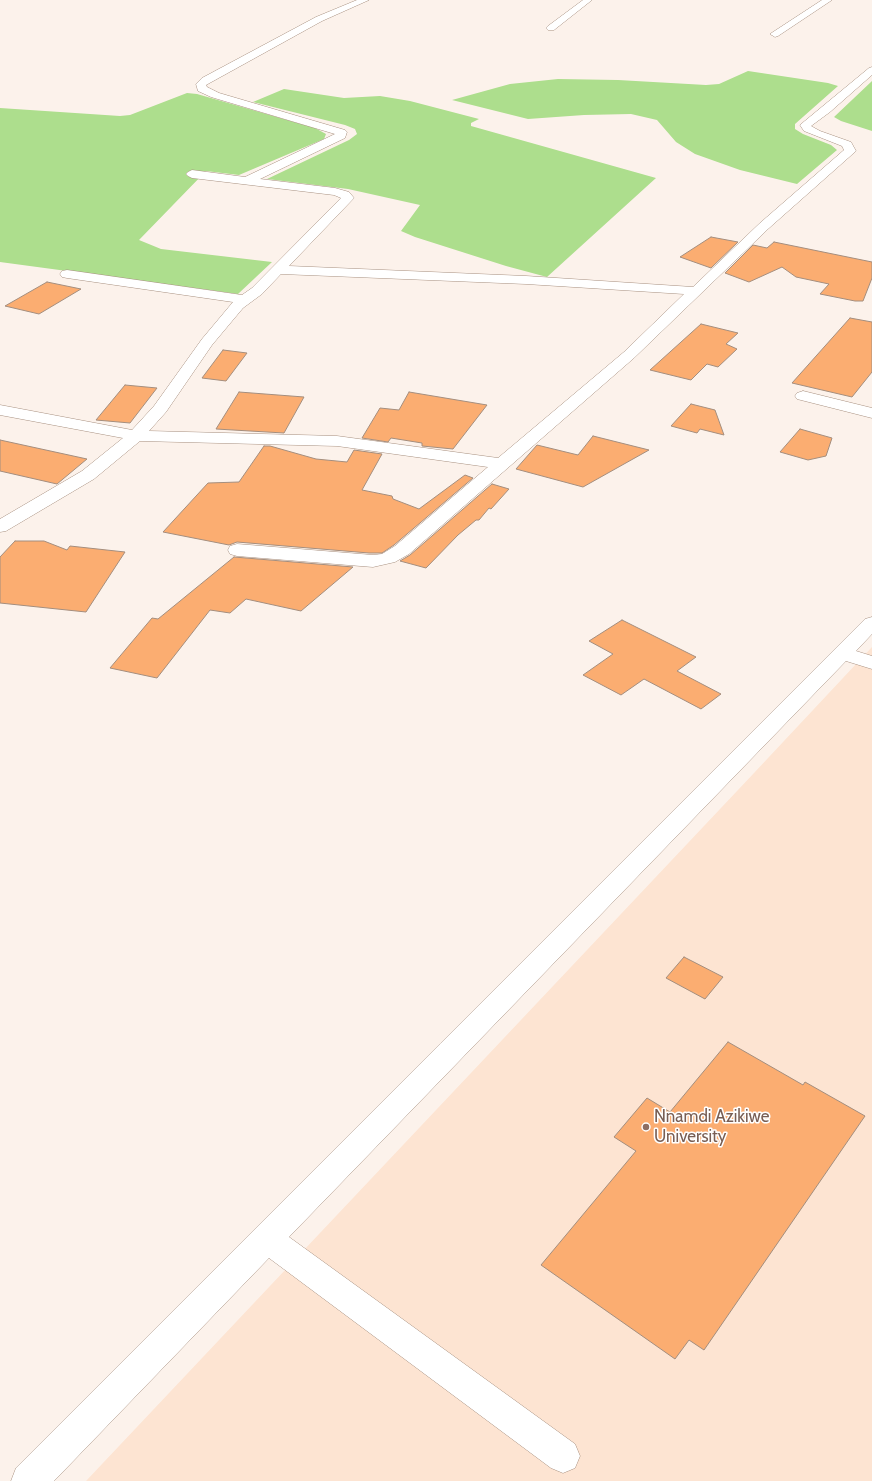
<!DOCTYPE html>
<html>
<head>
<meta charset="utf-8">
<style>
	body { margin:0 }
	canvas { display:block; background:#fcf2eb }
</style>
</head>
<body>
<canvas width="872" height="1481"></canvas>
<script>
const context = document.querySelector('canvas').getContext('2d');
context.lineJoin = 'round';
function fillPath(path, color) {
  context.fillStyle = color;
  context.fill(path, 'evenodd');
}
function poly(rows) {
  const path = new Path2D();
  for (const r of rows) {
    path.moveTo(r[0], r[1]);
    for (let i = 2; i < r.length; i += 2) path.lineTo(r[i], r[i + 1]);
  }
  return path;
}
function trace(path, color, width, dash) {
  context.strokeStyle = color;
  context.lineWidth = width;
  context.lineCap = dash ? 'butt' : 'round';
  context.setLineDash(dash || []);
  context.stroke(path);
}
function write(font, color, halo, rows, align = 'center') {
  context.font = font + ' Cabin,sans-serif';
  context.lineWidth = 3;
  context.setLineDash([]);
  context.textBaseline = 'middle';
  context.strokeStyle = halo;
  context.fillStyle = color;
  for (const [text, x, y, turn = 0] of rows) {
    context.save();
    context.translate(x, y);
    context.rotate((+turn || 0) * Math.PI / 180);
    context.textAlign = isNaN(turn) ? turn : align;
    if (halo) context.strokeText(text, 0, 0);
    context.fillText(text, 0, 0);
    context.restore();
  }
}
fillPath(poly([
	[872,647,872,1481,86,1481,754,773]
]), '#fde4d2');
fillPath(poly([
	[748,71,828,83,838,86,795,124,795,129,803,134,831,145,837,150,797,184,740,170,695,154,676,142,657,120,631,114,584,115,528,119,452,100,510,84,558,79,618,80,706,85,719,84],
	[872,81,872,131,841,121,834,117],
	[284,89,344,98,380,96,410,101,479,119,471,123,471,126,656,178,547,277,506,266,415,237,401,231,420,205,348,189,267,179,349,140,357,134,355,129,345,125,253,102],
	[187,93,197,94,315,128,326,134,324,139,239,175,206,171,139,240,161,249,272,262,238,294,0,262,0,108,120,116,130,115]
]), '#adde8d');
const building = poly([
	[711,237,738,242,711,268,680,257,711,237],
	[774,242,872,262,872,278,863,301,855,301,820,294,829,284,796,277,782,267,749,282,725,273,753,245,767,248,774,242],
	[47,282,81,289,39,314,5,306,47,282],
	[850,318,872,322,872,372,852,397,792,383,850,318],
	[701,324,738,333,726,344,737,349,718,367,707,364,691,380,650,370,701,324],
	[223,350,247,353,226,381,202,378,223,350],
	[125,385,157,388,130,423,96,420,125,385],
	[239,392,304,397,284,433,216,429,239,392],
	[409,392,487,405,453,449,422,446,422,443,391,438,388,442,362,438,380,408,399,410,409,392],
	[691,404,715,410,724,435,700,429,697,433,671,426,691,404],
	[800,429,832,438,826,456,808,460,780,452,800,429],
	[593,436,649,450,583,487,516,469,537,445,578,455,593,436],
	[0,440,87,459,57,484,0,471,0,440],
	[264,446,270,446,316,459,347,462,354,450,382,454,362,490,392,496,393,499,419,509,465,475,473,478,394,545,382,553,369,553,237,542,229,545,163,532,208,483,239,482,264,446],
	[492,484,509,489,491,509,489,508,479,520,476,520,458,535,426,568,400,561,410,555,492,484],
	[15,541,44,541,67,550,70,546,125,552,86,612,0,603,0,557,15,541],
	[234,557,353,567,301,611,246,599,230,613,210,610,157,678,110,668,152,618,158,619,234,557],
	[622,620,696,657,677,671,721,694,701,709,644,679,621,695,583,675,613,654,589,641,622,620],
	[684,957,723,977,705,999,666,978,684,957],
	[728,1042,803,1085,805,1082,865,1116,704,1350,689,1340,675,1359,541,1265,636,1151,614,1137,647,1098,670,1112,728,1042]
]);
fillPath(building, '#fbad71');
trace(building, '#a48e7e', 1);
const minor = poly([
	[357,0,369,0,322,21,206,85,207,87,219,93,345,130,347,132,345,138,260,179,335,188,349,192,354,198,289,266,526,276,693,287,760,223,844,150,842,146,804,131,800,125,869,68,872,67,872,75,830,112,811,126,820,131,851,142,856,151,768,229,634,358,409,554,395,562,373,567,237,556,230,554,228,550,230,546,237,544,373,555,382,554,395,546,488,467,337,446,140,441,94,479,6,531,0,532,0,519,82,471,123,438,0,415,0,405,132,430,154,406,202,339,233,302,67,278,62,277,60,274,62,271,67,270,242,295,252,288,341,198,334,195,192,178,188,176,186,174,188,172,192,170,245,177,335,134,211,97,198,91,196,84,202,78,316,17,357,0],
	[281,274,526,284,684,294,624,352,498,458,337,436,149,431,166,412,212,345,243,308,262,294,281,274],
	[583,0,592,0,554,30,548,30,546,28,548,26,583,0],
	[822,0,832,0,778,36,775,37,770,34,822,0],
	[803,391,872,408,872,418,797,399,795,396,797,393,803,391],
	[872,617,872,634,856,651,872,656,872,669,846,661,289,1237,575,1444,580,1456,575,1468,563,1473,551,1468,269,1258,54,1481,11,1481,16,1468,865,619,872,617]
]);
trace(minor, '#a89181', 1);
fillPath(minor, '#fff');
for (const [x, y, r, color] of [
	[646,1127,4,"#8d6e63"]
]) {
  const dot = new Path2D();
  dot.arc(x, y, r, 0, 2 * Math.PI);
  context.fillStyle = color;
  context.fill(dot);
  trace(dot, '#fff', 1.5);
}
write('17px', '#785e54', '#fff', [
	["Nnamdi Azikiwe",654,1117],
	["University",654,1137]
], 'left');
</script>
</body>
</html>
